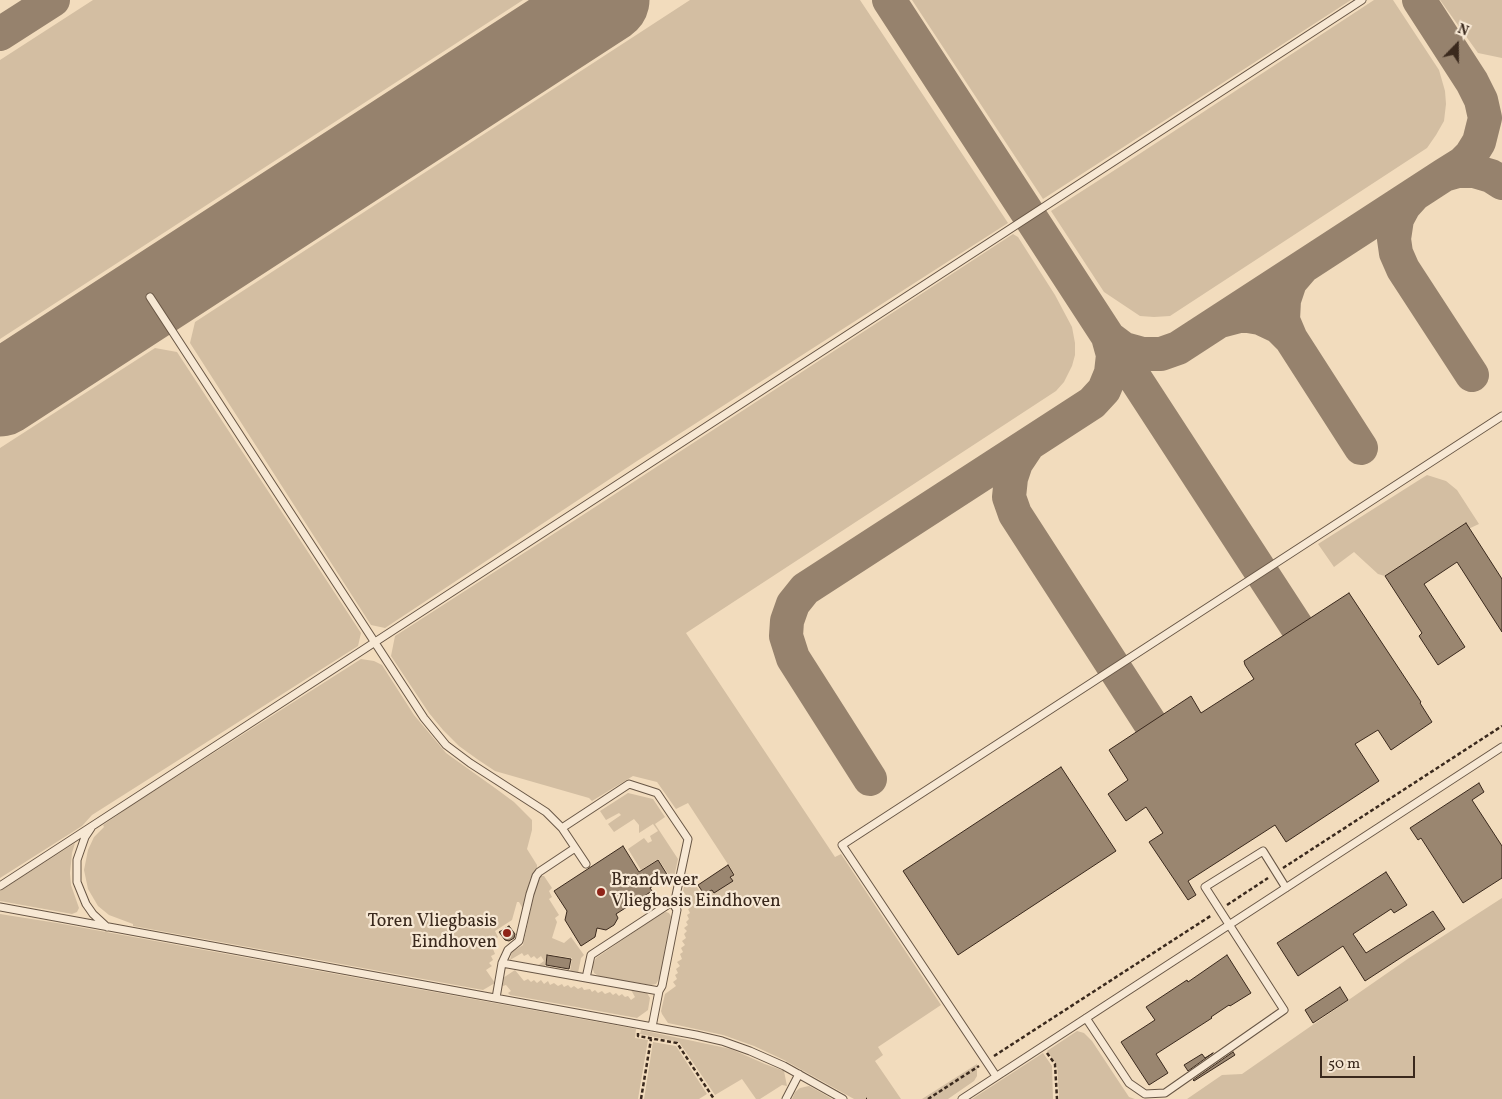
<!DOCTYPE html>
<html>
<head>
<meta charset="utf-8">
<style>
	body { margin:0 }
	#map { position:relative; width:1502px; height:1099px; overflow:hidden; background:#f2dcbd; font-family:Vollkorn,serif }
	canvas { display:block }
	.north { position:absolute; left:1432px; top:20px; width:50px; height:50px; -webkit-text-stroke:4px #f7e8d4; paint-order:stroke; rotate:22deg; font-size:14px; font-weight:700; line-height:20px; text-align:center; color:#3a291d }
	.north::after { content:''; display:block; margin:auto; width:18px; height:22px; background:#3a291d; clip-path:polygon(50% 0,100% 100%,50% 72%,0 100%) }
	.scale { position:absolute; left:1320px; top:1056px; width:95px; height:22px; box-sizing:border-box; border:2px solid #3a291d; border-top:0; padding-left:6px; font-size:15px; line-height:18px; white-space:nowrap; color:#3a291d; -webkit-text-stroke:4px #f7e8d4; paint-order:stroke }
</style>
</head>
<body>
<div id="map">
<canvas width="1502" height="1099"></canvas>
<div class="north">N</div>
<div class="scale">50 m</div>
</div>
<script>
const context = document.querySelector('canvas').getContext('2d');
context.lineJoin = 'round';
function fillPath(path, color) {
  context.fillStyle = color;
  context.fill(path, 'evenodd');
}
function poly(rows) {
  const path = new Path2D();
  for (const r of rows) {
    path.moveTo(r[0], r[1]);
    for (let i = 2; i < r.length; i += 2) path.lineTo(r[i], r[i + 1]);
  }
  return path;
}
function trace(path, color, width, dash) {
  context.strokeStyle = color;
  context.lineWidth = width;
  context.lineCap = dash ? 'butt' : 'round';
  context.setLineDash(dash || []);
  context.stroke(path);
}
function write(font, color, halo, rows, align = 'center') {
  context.font = font + ' Vollkorn,serif';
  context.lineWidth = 4.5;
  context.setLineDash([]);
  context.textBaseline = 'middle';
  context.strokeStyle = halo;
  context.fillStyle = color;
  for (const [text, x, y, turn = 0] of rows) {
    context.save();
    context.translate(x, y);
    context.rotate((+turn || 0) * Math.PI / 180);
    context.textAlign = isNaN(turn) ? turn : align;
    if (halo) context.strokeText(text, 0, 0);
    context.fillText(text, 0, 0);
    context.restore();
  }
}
fillPath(poly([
	[93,0,523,0,0,339,0,60],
	[690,0,860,0,1008,223,637,461,385,628,371,625,190,343,195,322],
	[912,0,1351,0,1043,199],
	[1374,0,1393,0,1439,70,1445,91,1446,104,1444,121,1436,135,1427,148,1170,316,1154,317,1140,316,1104,292,1051,211,1121,166],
	[1440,0,1502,0,1502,58,1478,53],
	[1013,234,1018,237,1055,295,1072,327,1075,343,1075,355,1072,366,1064,382,1056,391,686,633,835,857,841,854,941,1005,878,1047,883,1055,875,1061,901,1099,854,1099,784,1060,754,1046,723,1035,668,1023,662,1014,661,1011,665,994,676,986,673,982,677,979,675,975,678,973,676,969,680,966,677,962,682,959,680,954,683,952,681,948,685,945,682,941,686,938,684,934,687,931,684,928,688,925,686,922,689,919,687,915,690,913,688,909,693,905,683,891,687,873,703,896,735,875,688,803,676,809,657,782,633,776,592,801,589,798,495,771,477,759,459,746,443,730,429,713,391,656,395,636,589,511],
	[155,348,177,352,361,633,358,646,92,815,82,826,0,878,0,448],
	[1427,475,1446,481,1457,490,1479,524,1453,536,1388,577,1378,574,1354,552,1334,567,1318,544],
	[361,659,374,661,382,665,414,715,446,753,495,788,514,802,532,820,532,830,527,849,537,865,537,869,530,879,523,909,519,902,517,902,512,920,495,931,498,937,494,941,496,947,493,949,495,954,491,956,493,960,489,963,492,966,486,970,495,983,483,990,133,926,133,924,109,915,98,906,88,889,84,870,88,850,94,837,104,827,103,825,132,805],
	[628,793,653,799,665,817,655,824,678,859,674,877,673,876,664,882,663,880,669,875,658,859,641,870,628,849,644,838,648,843,652,841,650,836,658,831,653,824,639,833,639,825,634,819,614,832,608,824,621,815,619,813,606,820,600,811],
	[75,843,72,853,70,873,71,885,79,908,77,912,72,914,0,901,0,891],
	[541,876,544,876,552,888,549,891,552,897,549,899,559,915,555,918,557,922,552,938,564,943,571,937,584,955,581,958,578,973,570,972,572,958,547,954,545,967,537,966,544,961,541,956,537,959,534,956,531,958,528,954,524,956,522,953,510,960,512,952,523,945,536,886],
	[1502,898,1502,1099,1187,1099,1222,1075,1242,1074,1409,958],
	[666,912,669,913,672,918,660,977,656,984,651,985,600,977,594,973,592,966,596,958,662,913],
	[0,914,57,923,636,1029,635,1038,648,1040,638,1099,0,1099],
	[515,970,524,981,528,979,531,982,534,980,537,983,541,980,544,984,548,981,550,985,554,983,558,986,562,984,564,987,568,985,571,988,574,986,578,989,582,987,584,990,590,989,592,992,595,990,598,993,602,991,605,994,610,992,613,995,616,993,619,996,622,994,625,997,628,996,631,1000,635,997,631,990,644,992,647,993,650,998,648,1010,637,1018,510,995,508,993,511,991,506,985,503,986,502,984,503,978],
	[641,1030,731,1049,765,1064,784,1071,787,1086,782,1085,760,1099,756,1099,742,1079,715,1095,679,1042,640,1034],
	[1077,1031,1084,1033,1092,1041,1129,1097,1135,1099,1059,1099,1057,1065,1047,1051],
	[653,1042,676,1046,707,1094,699,1099,644,1099],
	[1043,1053,1052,1066,1053,1099,972,1099],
	[977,1064,977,1076,974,1081,948,1099,922,1099],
	[809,1086,822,1093,832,1099,792,1099,795,1092,800,1088]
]), '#d3bea2');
trace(poly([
	[889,0,1297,627],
	[0,34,53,0],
	[1444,175,1458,171,1474,171,1491,176,1502,183],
	[1413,196,1404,206,1397,219,1394,239,1396,253,1403,269,1472,375],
	[1220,321,1239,316,1248,316,1260,318,1279,327,1291,339,1283,320,1284,300,1290,282,1302,268],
	[1108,337,1124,349,1142,354,1161,354,1178,348,1444,175,1463,163,1471,155,1479,142,1485,118,1481,100,1472,82,1419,0],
	[1291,339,1361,448],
	[1028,445,1016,463,1011,478,1009,497,1015,514,1150,723],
	[870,779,793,658,786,636,787,621,793,604,805,589,1092,403,1104,390,1111,373,1113,355,1108,337]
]), '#96826d', 34);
trace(poly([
	[0,394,607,0]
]), '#96826d', 85);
const building = poly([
	[1466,523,1502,579,1502,632,1457,562,1424,584,1465,647,1438,665,1419,636,1422,633,1385,576,1466,523],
	[1349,593,1421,702,1420,703,1432,722,1391,750,1378,730,1355,744,1379,781,1286,842,1275,825,1188,881,1196,895,1188,900,1149,842,1163,833,1146,807,1126,821,1108,794,1128,780,1109,750,1191,696,1201,713,1254,679,1245,665,1244,661,1349,593],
	[1061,767,1116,851,958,955,903,871,1061,767],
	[1479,783,1484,792,1472,800,1502,846,1502,878,1463,903,1421,838,1418,840,1410,828,1479,783],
	[623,846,639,872,658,860,668,876,650,888,652,891,616,914,618,918,614,925,606,930,597,928,595,937,581,946,565,920,567,911,554,891,623,846],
	[728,865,734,875,730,877,733,881,714,893,712,890,704,894,698,885,728,865],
	[1386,872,1407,905,1394,913,1391,909,1353,934,1366,953,1433,911,1445,929,1365,981,1343,946,1298,976,1277,943,1386,872],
	[509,926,515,934,514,938,509,941,505,940,499,932,509,926],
	[547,955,571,959,569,969,546,965,547,955],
	[1227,955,1251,993,1230,1006,1229,1005,1211,1017,1212,1018,1156,1054,1168,1073,1149,1085,1121,1042,1155,1020,1146,1007,1187,980,1188,982,1227,955],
	[1340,987,1348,1000,1313,1023,1305,1010,1340,987],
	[1233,1052,1235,1055,1194,1081,1193,1080,1233,1052],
	[1213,1053,1188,1071,1184,1065,1202,1054,1205,1058,1213,1053]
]);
fillPath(building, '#9a8670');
trace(building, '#3a291d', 1);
const service = poly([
	[150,297,424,718,446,745,470,763,546,812,562,828,586,864],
	[91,828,85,837,77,860,77,882,86,904,93,914,107,927],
	[562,828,629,784,657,793,688,839,674,905],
	[0,886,1362,0],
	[0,907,696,1035,722,1041,750,1051,784,1066,843,1099],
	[502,963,508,950,519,941,530,894,536,876,539,872,575,848],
	[586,978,591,955,672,902,677,910,662,986,659,991],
	[496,998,502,963,659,991,652,1027],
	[1086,1018,1129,1083,1145,1094,1165,1093,1284,1010,1205,887,1263,851,1286,888],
	[996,1076,842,845,1502,416],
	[786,1099,799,1074],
	[962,1099,1502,747]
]);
trace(service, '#685645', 9);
trace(poly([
	[1283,868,1502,726],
	[1227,905,1268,878],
	[638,1033,638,1036,677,1043,714,1099],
	[1047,1053,1055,1064,1057,1099],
	[994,1056,1212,915],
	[641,1099,651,1039],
	[866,1099,867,1099],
	[928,1099,979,1066]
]), '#3a291d', 2.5, [4, 2.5]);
trace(service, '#f7e8d4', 7);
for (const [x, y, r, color] of [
	[601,892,5,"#8f2418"],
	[507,933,5,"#8f2418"]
]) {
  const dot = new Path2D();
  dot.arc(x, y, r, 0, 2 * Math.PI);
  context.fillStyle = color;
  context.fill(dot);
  trace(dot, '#f7e8d4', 2);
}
write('18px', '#3a291d', '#f7e8d4', [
	["Brandweer",611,882],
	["Vliegbasis Eindhoven",611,903],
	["Toren Vliegbasis",497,923,"right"],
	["Eindhoven",497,944,"right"]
], 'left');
</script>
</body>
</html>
